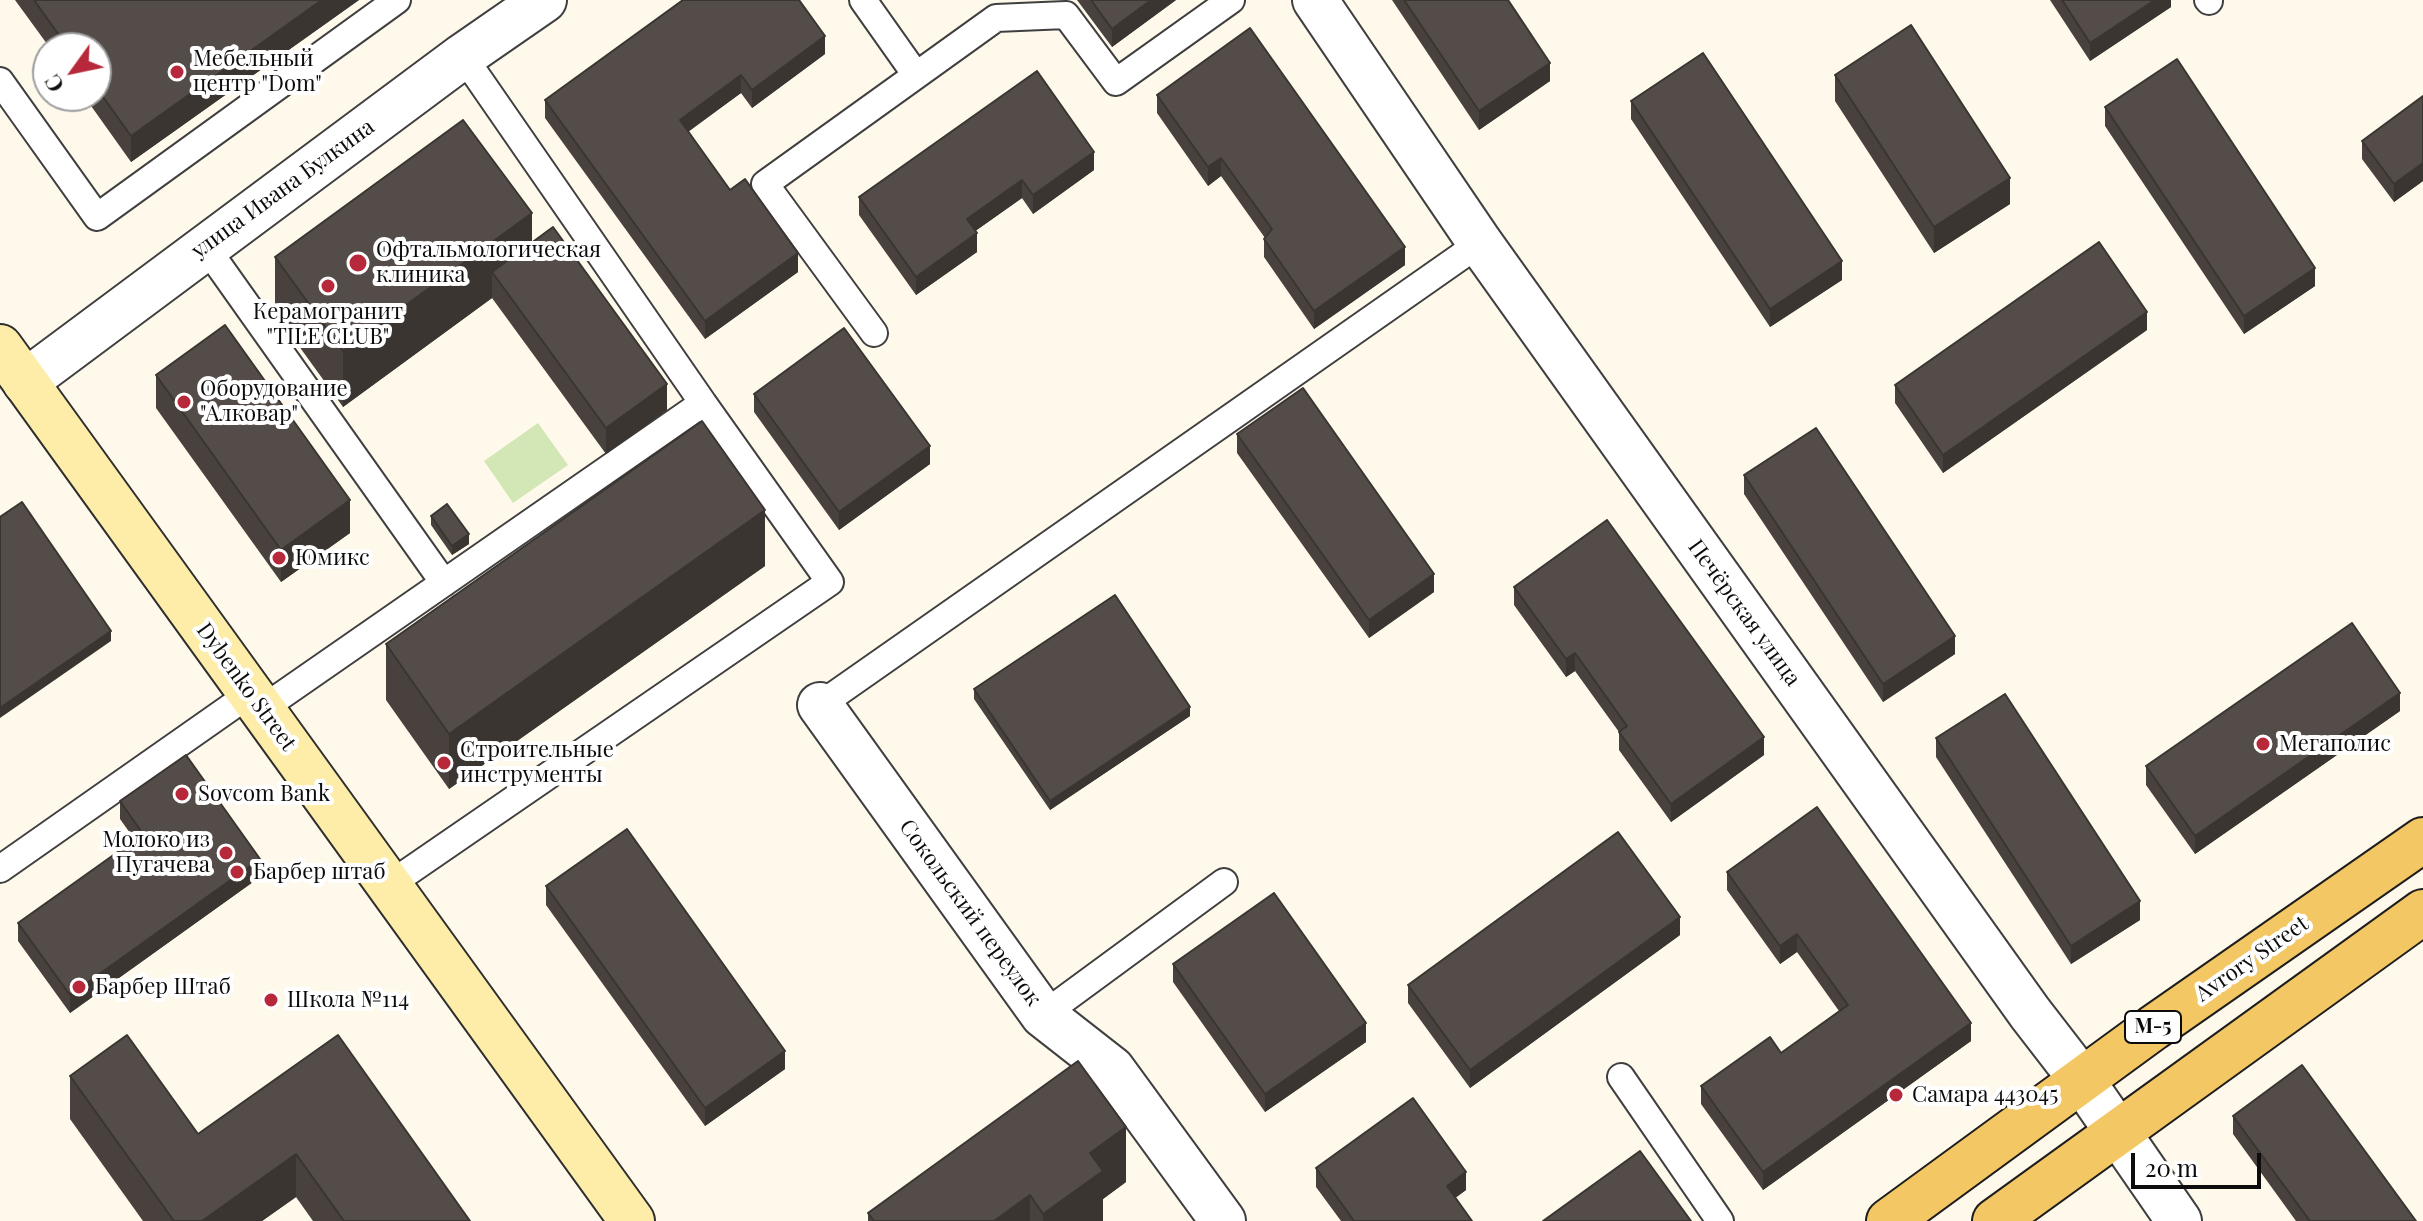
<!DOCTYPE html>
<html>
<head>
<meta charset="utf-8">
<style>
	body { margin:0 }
	#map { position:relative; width:2423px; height:1221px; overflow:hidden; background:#fef9eb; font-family:"Playfair Display",serif }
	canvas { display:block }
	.north { position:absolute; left:32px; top:32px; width:80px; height:80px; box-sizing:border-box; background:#fff; border:2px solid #9e9e9e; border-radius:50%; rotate:237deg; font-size:22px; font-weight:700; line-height:32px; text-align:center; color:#0c0c0c }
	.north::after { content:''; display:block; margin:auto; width:28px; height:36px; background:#b7283a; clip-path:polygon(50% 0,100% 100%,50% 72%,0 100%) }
	.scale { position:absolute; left:2131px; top:1153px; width:130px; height:36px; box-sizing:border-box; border:4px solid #0c0c0c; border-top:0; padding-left:10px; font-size:24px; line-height:28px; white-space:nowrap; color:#0c0c0c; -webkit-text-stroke:6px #fff; paint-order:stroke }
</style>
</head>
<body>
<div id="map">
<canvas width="2423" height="1221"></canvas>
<div class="north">С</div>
<div class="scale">20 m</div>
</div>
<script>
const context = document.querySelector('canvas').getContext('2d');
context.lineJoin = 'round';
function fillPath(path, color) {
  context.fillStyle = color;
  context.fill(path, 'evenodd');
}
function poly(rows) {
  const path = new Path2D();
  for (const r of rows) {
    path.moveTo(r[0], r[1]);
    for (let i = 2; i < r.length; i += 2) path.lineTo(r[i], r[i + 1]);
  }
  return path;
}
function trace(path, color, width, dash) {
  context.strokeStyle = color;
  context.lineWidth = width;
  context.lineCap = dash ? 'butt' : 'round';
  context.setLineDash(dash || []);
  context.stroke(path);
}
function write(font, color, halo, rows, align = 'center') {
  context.font = font + ' "Playfair Display",serif';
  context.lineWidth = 8;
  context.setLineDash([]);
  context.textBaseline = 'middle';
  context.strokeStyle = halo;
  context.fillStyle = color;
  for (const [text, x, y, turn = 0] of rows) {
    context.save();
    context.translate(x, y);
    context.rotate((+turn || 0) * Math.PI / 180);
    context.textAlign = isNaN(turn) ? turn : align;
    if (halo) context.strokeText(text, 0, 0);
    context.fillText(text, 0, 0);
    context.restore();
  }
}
fillPath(poly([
	[538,423,568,465,513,503,484,461]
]), '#d3e7b6');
const lane = poly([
	[863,0,916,75],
	[2208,0,2209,1],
	[0,81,97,217,397,0],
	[205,246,444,583],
	[874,333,765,184,996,18,1066,15,1116,82,1231,0],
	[820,705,1480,243],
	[262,709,703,403,463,56],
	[0,869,251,693],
	[389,885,830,582,703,403],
	[1043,1015,1224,882],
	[1621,1077,1720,1221]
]);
const street = poly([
	[1315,0,1480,243,2030,1013,2081,1079,2179,1221],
	[25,382,463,56,544,0],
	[820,705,1043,1015,1112,1069,1223,1221]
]);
const secondary = poly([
	[0,347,632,1221]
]);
const primary = poly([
	[1889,1221,2153,1028,2423,840],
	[1995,1221,2423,912]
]);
trace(lane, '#3f3f3f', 30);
trace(street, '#3f3f3f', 48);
trace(secondary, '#2e2e2e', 48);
trace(primary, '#1d1d1d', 48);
trace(lane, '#fff', 26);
trace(street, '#fff', 44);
trace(secondary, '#fdeda8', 44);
trace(primary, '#f4c765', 44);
fillPath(poly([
	[15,0,359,0,131,162,84,96,96,96,96,48,50,48],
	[1077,0,1176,0,1112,47],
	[1392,0,1508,0,1550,81,1479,130],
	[2050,0,2171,0,2171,7,2090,61],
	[825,54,752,108,741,93,688,131,730,190,798,272,705,339,545,118,545,100],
	[1835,75,2010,204,1934,253,1835,101],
	[1157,95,1405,265,1314,329,1264,257,1264,239,1265,238,1221,176,1208,186,1157,113],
	[2423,96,2423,181,2394,202,2362,159,2362,141],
	[1631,101,1842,280,1770,327,1631,119],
	[2105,107,2315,286,2244,334,2105,126],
	[1094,170,1033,214,1022,198,975,231,977,252,916,295,859,215,859,197],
	[532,243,667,410,606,454,492,298,343,407,275,313,275,257],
	[2147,330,1943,473,1895,403,1895,385],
	[156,375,350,533,281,582,156,408],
	[754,394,930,464,839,530,754,412],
	[1237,434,1434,592,1369,638,1237,453],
	[1744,475,1955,654,1883,702,1744,494],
	[431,516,469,544,452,555,431,525],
	[765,566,449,789,386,700,386,644],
	[1514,587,1764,755,1671,822,1619,750,1619,732,1575,671,1566,677,1514,605],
	[974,689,1190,716,1050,810,974,699],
	[2400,711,2195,854,2146,785,2146,766],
	[1936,738,2140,920,2071,964,1936,757],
	[120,801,260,877,70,1013,18,941,18,923,135,840,120,819],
	[1727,872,1971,1041,1763,1190,1701,1104,1701,1086,1781,1053,1839,1011,1797,952,1780,964,1727,890],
	[546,886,785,1069,705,1126,546,905],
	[1680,935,1470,1088,1408,1003,1408,985],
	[1173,964,1366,1042,1265,1112,1173,982],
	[338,1035,470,1221,313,1221,296,1197,262,1221,143,1221,70,1119,70,1076,198,1134],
	[2233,1116,2416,1221,2296,1221,2233,1134],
	[1316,1168,1466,1190,1455,1198,1472,1221,1341,1221,1316,1187],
	[1126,1182,1103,1199,1103,1221,868,1221,868,1213]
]), '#48413e');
fillPath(poly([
	[322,0,359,0,131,162,131,136],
	[1151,0,1176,0,1112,47,1112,29],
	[2155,0,2171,0,2171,7,2090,61,2090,43],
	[825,36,825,54,752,108,752,90],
	[1550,63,1550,81,1479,130,1479,111],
	[741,75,741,93,680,138,680,120],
	[1094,152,1094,170,1033,214,1033,195],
	[1221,158,1221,176,1208,186,1208,167],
	[2423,163,2423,181,2394,202,2394,184],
	[2010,178,2010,204,1934,253,1934,227],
	[1022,180,1022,198,967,237,967,219],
	[532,213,532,269,492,272,492,298,343,407,343,351],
	[977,233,977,252,916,295,916,277],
	[1405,247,1405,265,1314,329,1314,311],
	[798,253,798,272,705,339,705,321],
	[1842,261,1842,280,1770,327,1770,309],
	[2315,268,2315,286,2244,334,2244,316],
	[2147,312,2147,330,1943,473,1943,455],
	[667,384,667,410,606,454,606,428],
	[930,446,930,464,839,530,839,512],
	[350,500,350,533,281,582,281,550],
	[765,510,765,566,449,789,449,734],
	[469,534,469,544,452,555,452,546],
	[1434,574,1434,592,1369,638,1369,620],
	[111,631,111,641,0,718,0,708],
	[1955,636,1955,654,1883,702,1883,684],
	[1575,653,1575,671,1566,677,1566,659],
	[2400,693,2400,711,2195,854,2195,836],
	[1190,707,1190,716,1050,810,1050,801],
	[1764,737,1764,755,1671,822,1671,804],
	[260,859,260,877,70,1013,70,995],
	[2140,901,2140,920,2071,964,2071,946],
	[1680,917,1680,935,1470,1088,1470,1070],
	[1797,934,1797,952,1780,964,1780,946],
	[1366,1023,1366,1042,1265,1112,1265,1094],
	[1971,1023,1971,1041,1763,1190,1763,1172],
	[785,1051,785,1069,705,1126,705,1108],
	[1126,1127,1126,1182,1103,1199,1103,1221,1043,1221,1043,1214,1090,1153],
	[296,1154,296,1197,262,1221,202,1221],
	[1466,1172,1466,1190,1447,1204,1447,1186],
	[1030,1195,1030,1221,994,1221]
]), '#3b3532');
const building = poly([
	[34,0,322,0,131,136,96,87,96,48,68,48,34,0],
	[683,0,799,0,825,36,752,90,741,75,680,120,730,190,745,179,798,253,705,321,545,100,683,0],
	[1091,0,1151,0,1112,29,1091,0],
	[1404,0,1508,0,1550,63,1479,111,1404,0],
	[2062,0,2155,0,2090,43,2062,0],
	[1911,25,2010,178,1934,227,1835,75,1911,25],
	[1250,28,1405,247,1314,311,1264,239,1272,229,1221,158,1208,167,1157,95,1250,28],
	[1703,53,1842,261,1770,309,1631,101,1703,53],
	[2177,59,2315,268,2244,316,2105,107,2177,59],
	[1037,71,1094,152,1033,195,1022,180,967,219,977,233,916,277,859,197,1037,71],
	[2423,96,2423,163,2394,184,2362,141,2423,96],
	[463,120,532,213,343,351,275,257,463,120],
	[553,227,667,384,606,428,492,272,553,227],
	[2099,242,2147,312,1943,455,1895,385,2099,242],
	[225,325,350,500,281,550,156,375,225,325],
	[844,328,930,446,839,512,754,394,844,328],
	[1303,388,1434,574,1369,620,1237,434,1303,388],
	[702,421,765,510,449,734,386,644,702,421],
	[1816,428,1955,636,1883,684,1744,475,1816,428],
	[22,502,111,631,0,708,0,517,22,502],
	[447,504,469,534,452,546,431,516,447,504],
	[1607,520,1764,737,1671,804,1619,732,1627,726,1575,653,1566,659,1514,587,1607,520],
	[1115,595,1190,707,1050,801,974,689,1115,595],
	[2352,623,2400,693,2195,836,2146,766,2352,623],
	[2005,694,2140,901,2071,946,1936,738,2005,694],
	[186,755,260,859,70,995,18,923,143,834,120,801,186,755],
	[1817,807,1971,1023,1763,1172,1701,1086,1770,1037,1781,1053,1848,1005,1797,934,1780,946,1727,872,1817,807],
	[627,829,785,1051,705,1108,546,886,627,829],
	[1618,832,1680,917,1470,1070,1408,985,1618,832],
	[1274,893,1366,1023,1265,1094,1173,964,1274,893],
	[127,1035,198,1134,338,1035,470,1221,344,1221,296,1154,202,1221,174,1221,70,1076,127,1035],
	[1078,1061,1126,1127,1090,1153,1103,1171,1043,1214,1030,1195,994,1221,874,1221,868,1213,1078,1061],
	[2302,1065,2416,1221,2310,1221,2233,1116,2302,1065],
	[1413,1098,1466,1172,1447,1186,1472,1221,1354,1221,1316,1168,1413,1098],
	[1640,1151,1691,1221,1543,1221,1640,1151]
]);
fillPath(building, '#544c48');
trace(building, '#3b3532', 2);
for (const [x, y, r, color] of [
	[177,72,8,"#b7283a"],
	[358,263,10,"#b7283a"],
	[328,286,8,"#b7283a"],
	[184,402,8,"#b7283a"],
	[279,558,8,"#b7283a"],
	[2263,744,8,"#b7283a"],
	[444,763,8,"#b7283a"],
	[182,794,8,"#b7283a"],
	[226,853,8,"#b7283a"],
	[237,872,8,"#b7283a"],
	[79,987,8,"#b7283a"],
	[271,1000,8,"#b7283a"],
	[1896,1095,8,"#b7283a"]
]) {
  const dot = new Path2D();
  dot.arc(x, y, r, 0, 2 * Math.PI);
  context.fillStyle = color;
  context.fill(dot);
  trace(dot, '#fff', 3);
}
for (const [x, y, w] of [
	[2153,1027,56]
]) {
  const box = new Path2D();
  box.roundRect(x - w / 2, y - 16, w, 32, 6);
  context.fillStyle = '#fff';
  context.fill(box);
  trace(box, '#0c0c0c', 2);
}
write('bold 20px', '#0c0c0c', null, [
	["М-5",2153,1027]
]);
write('22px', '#0c0c0c', '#fff', [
	["Мебельный",193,59],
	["центр \"Dom\"",193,84],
	["Офтальмологическая",376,250],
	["клиника",376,275],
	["Керамогранит",328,312,"center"],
	["\"TILE CLUB\"",328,337,"center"],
	["Оборудование",200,389],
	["\"Алковар\"",200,414],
	["Юмикс",295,558],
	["Мегаполис",2279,744],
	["Строительные",460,750],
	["инструменты",460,775],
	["Sovcom Bank",198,794],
	["Молоко из",210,840,"right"],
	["Пугачева",210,865,"right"],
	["Барбер штаб",253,872],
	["Барбер Штаб",95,987],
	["Школа №114",287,1000],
	["Самара 443045",1912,1095]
], 'left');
write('22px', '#0c0c0c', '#fff', [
	["улица Ивана Булкина",283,189,-36],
	["Печёрская улица",1744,613,54],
	["Dybenko Street",246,687,54],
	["Сокольский переулок",970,913,54],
	["Avrory Street",2252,959,-35]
]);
</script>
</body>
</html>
